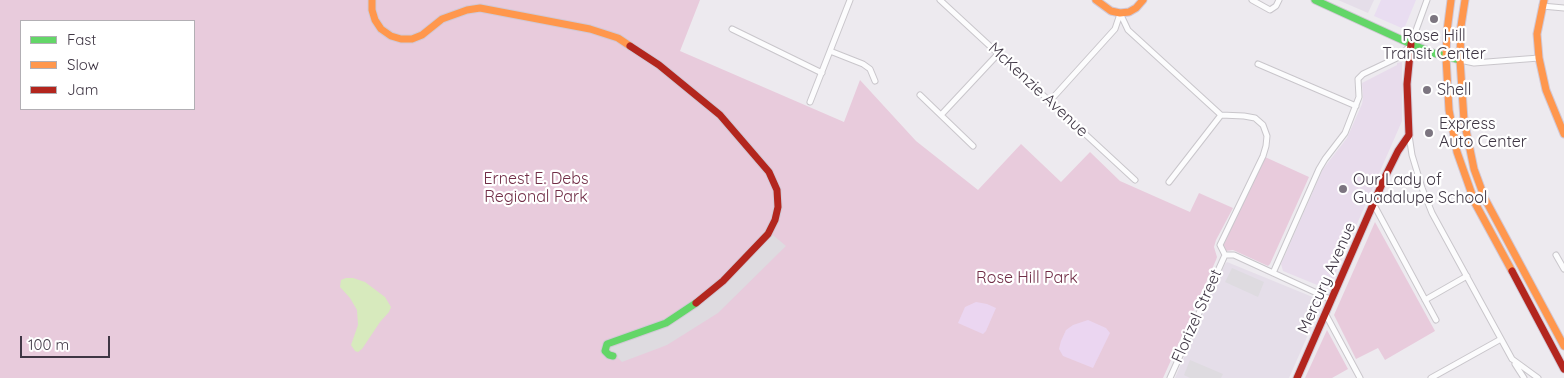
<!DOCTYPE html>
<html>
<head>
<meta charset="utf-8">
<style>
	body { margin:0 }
	#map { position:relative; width:1564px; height:378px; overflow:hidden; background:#edeaef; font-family:Quicksand,sans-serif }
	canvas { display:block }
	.legend { position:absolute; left:20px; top:20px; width:175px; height:90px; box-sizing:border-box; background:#fff; border:1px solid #b2afb4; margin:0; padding:6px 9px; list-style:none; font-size:15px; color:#3f3644 }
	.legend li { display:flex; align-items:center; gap:10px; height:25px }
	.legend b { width:25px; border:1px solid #b2afb4 }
	.scale { position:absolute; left:20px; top:336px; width:90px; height:22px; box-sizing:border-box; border:2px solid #3f3644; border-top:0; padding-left:6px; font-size:15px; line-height:18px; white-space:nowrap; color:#3f3644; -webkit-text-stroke:4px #fff; paint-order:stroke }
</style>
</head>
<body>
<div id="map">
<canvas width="1564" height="378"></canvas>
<ul class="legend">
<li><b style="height:6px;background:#63d668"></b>Fast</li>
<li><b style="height:6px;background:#ff974d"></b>Slow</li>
<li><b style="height:6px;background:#b3261e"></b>Jam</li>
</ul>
<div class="scale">100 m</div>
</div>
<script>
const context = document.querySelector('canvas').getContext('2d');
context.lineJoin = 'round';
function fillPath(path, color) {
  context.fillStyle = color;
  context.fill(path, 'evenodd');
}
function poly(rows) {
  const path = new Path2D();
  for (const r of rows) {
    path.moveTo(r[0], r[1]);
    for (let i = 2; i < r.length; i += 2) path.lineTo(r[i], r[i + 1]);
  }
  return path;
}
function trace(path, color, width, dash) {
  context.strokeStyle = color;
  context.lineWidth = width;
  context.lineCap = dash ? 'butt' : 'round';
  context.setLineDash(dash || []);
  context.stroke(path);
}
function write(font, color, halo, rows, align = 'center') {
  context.font = font + ' Quicksand,sans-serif';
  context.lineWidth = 4.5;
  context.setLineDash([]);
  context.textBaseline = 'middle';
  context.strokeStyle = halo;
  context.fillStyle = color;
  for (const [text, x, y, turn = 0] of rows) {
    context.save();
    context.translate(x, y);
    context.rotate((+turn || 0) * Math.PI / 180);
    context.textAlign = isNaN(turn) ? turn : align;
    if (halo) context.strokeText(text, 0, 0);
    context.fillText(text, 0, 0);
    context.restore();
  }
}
fillPath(poly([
	[1338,0,1374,0,1368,13],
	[1227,262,1320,300,1321,305,1289,378,1175,378,1225,264]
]), '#e5dee9');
fillPath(poly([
	[1381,0,1416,0,1404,29,1374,16]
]), '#e9ddf1');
fillPath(poly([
	[1402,62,1402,121,1329,288,1327,289,1283,271,1281,264,1323,169,1347,138,1362,104,1363,98,1362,83,1397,65,1397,63]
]), '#e8dcec');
fillPath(poly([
	[0,0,700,0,680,51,844,122,860,80,916,141,978,190,1021,144,1061,182,1090,152,1120,181,1190,212,1199,193,1233,208,1216,240,1214,247,1217,257,1216,260,1163,378,0,378],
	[21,21,194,21,194,109,21,109],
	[1265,157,1309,177,1270,264,1268,266,1233,250,1225,251,1222,245],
	[1375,222,1435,331,1385,360,1378,348,1356,359,1334,315],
	[1327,330,1348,369,1332,378,1305,378]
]), '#e8cbdc');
fillPath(poly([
	[976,302,987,304,996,308,986,331,983,334,958,323,965,307],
	[1088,320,1106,328,1110,333,1093,368,1063,356,1059,349,1061,341,1066,330,1073,325]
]), '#ebd6f1');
fillPath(poly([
	[773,235,786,246,718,313,667,345,622,362,608,348,658,327,743,265],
	[1232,268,1264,282,1258,297,1225,282],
	[1190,360,1223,374,1221,378,1190,378,1184,375]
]), '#dedbe0');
fillPath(poly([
	[346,278,353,278,365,282,385,297,391,307,389,312,380,322,362,349,358,352,355,351,351,345,358,325,357,310,350,298,340,287,341,280]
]), '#d7eabd');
const street = poly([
	[940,0,1135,180],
	[1252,0,1270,10,1276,6,1279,0],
	[1542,6,1564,8],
	[1120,13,1128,30,1221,115,1244,116,1255,118,1263,125,1267,136,1266,146,1263,156,1220,245,1225,255],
	[732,29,822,73],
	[830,51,863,64,870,69,875,81],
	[1460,60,1474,63,1539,58],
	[1258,64,1356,106],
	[920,95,973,146],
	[810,102,850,0],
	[1049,102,1115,29,1120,14],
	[941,115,998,54],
	[1409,135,1412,155,1422,188,1432,213,1512,359,1538,378],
	[1169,182,1221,115],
	[1374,205,1436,320],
	[1225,255,1234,255,1332,300],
	[1556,255,1564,269],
	[1273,273,1319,169,1325,159,1345,133,1359,97,1358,79,1363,74,1401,56,1411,44,1427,0],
	[1425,300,1467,276],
	[1326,315,1360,378],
	[1515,364,1524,378],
	[1170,378,1225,255],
	[1431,378,1501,339]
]);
const fast = poly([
	[1315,0,1411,44,1433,53,1460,60],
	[613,356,609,355,605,351,607,344,666,323,696,303]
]);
const slow = poly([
	[372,0,372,10,375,20,381,29,391,36,401,39,412,39,422,35,442,19,467,10,480,8,590,29,618,38,630,46],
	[1096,0,1111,11,1120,13,1129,12,1136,8,1143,0],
	[1451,0,1447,31,1446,57,1449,110,1457,152,1475,203,1512,271],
	[1465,0,1461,26,1460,60,1464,120,1474,169,1485,199,1564,346],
	[1544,0,1537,34,1539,58,1546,90,1564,134]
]);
const jam = poly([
	[630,46,659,65,720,115,769,172,777,190,778,207,775,220,768,234,723,281,696,303],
	[1512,271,1564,369],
	[1297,378,1385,177,1398,151,1409,135,1407,84,1411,44]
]);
trace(street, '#c9c6cb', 7);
trace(fast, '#d1c8d5', 9);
trace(slow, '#d1c8d5', 9);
trace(jam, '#d1c8d5', 9);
trace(street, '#fcfcfd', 5);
trace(fast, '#63d668', 7);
trace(slow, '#ff974d', 7);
trace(jam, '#b3261e', 7);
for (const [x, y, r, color] of [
	[1434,19,5,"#7c7580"],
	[1427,90,5,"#7c7580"],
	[1429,133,5,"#7c7580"],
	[1343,189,5,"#7c7580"]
]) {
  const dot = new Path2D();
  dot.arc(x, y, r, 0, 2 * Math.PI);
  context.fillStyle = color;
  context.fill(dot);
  trace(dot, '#fff', 2);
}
write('16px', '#3f3644', '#fff', [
	["Rose Hill",1434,36,"center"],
	["Transit Center",1434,54,"center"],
	["Shell",1437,90],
	["Express",1439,124],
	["Auto Center",1439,142],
	["Our Lady of",1353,180],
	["Guadalupe School",1353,198]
], 'left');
write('16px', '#3f3644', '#fff', [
	["McKenzie Avenue",1038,90,43],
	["Mercury Avenue",1327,278,-66],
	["Florizel Street",1197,316,-66]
]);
write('16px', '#712e47', '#fff', [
	["Ernest E. Debs",536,179],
	["Regional Park",536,197],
	["Rose Hill Park",1027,278]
]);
</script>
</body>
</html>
